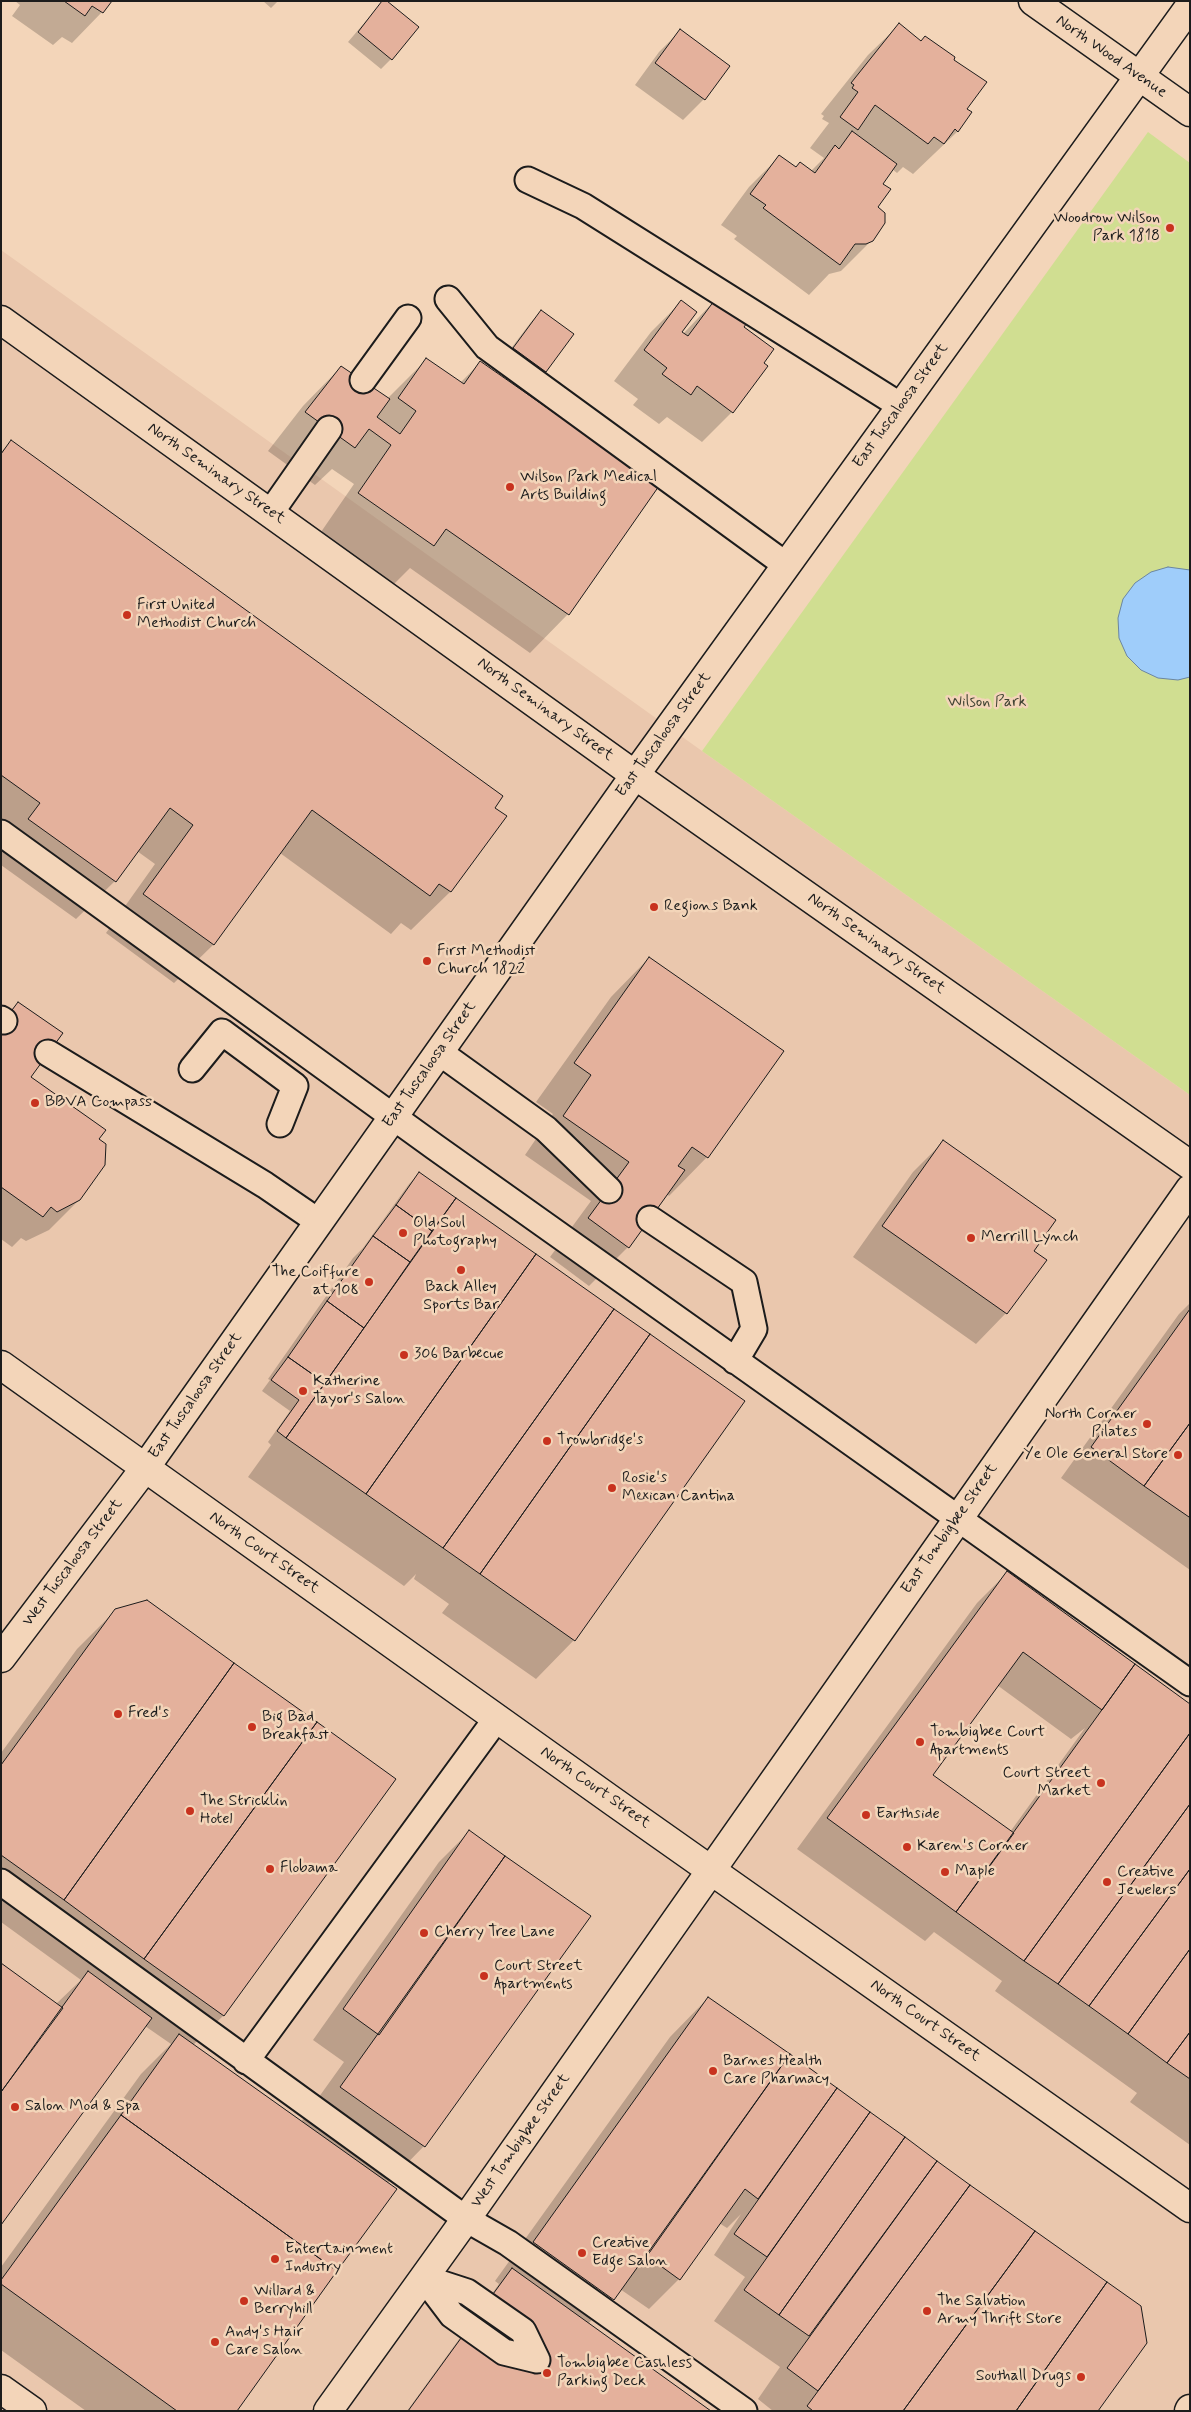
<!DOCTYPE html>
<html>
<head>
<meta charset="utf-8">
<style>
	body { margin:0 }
	#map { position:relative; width:1191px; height:2412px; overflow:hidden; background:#f3d5b9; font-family:Mynerve,sans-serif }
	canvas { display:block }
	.frame { position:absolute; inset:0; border:2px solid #1c1c1c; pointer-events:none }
</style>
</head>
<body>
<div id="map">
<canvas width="1191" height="2412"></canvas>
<div class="frame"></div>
</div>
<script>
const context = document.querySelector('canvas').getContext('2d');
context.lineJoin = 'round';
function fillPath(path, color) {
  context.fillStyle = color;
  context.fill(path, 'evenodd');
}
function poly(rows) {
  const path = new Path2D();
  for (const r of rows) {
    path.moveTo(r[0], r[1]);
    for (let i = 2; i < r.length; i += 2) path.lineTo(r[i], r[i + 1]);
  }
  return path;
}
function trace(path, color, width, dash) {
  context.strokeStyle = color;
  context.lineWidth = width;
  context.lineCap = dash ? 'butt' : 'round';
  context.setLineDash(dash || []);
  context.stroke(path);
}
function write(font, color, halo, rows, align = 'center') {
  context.font = font + ' Mynerve,sans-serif';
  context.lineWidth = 5;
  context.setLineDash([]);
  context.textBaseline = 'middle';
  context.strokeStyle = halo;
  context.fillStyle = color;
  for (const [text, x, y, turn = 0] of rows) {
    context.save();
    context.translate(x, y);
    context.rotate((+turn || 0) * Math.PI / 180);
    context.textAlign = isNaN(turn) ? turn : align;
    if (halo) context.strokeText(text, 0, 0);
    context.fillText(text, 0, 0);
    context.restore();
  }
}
fillPath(poly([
	[1,250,702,751,1190,1095,1190,2411,1,2411]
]), '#eac7ad');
fillPath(poly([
	[1148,132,1190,163,1190,1095,702,751]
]), '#d0de91');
const water = poly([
	[1168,567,1190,570,1190,677,1178,680,1158,678,1141,670,1127,656,1119,638,1118,618,1123,599,1135,583,1151,572,1168,567]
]);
fillPath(water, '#9fcdfa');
trace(water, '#6b86a1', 1);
fillPath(poly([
	[15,1,110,1,102,12,72,43,62,37,53,45,12,16,20,5],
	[263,1,278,1,271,8],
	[383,1,391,59,381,69,348,42],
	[899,25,920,42,952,60,966,109,970,112,957,132,913,174,903,167,897,173,892,169,882,184,872,240,841,271,829,274,809,295,734,239,737,236,721,225,749,187,779,157,795,168,811,171,824,158,810,148,829,123,822,119,824,116,821,114,868,55],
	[680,31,728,67,704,99,683,120,635,85,659,52],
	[717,298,742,328,732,412,702,442,667,417,659,424,633,405,638,399,614,381,651,332,681,302,680,332,683,334],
	[541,312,572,334,545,371,534,382,503,359,531,322],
	[426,360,460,383,480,363,568,614,530,653,410,568,394,584,321,532,354,484,332,469,315,485,268,451,303,406,341,367,387,399],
	[11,442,505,816,450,892,411,930,401,923,391,934,280,853,213,945,174,983,106,933,155,864,137,851,115,881,76,919,1,865,1,452],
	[649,958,707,1157,669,1196,667,1194,628,1247,589,1286,550,1257,591,1201,525,1155,553,1114,536,1102,611,997],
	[18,1003,29,1077,98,1139,80,1199,49,1230,26,1241,21,1238,12,1247,1,1239,1,1020],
	[943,1142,1032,1251,1045,1260,1006,1313,976,1344,853,1257,913,1172],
	[419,1174,612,1309,574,1640,536,1679,442,1613,449,1604,414,1579,416,1574,404,1586,248,1477,271,1445,268,1442,290,1411,262,1391,270,1380,268,1379,353,1258,363,1248,409,1184],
	[1190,1303,1190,1570,1061,1478,1179,1314],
	[1007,1573,1190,1705,1190,2145,1130,2102,1137,2093,995,1991,1002,1981,934,1932,925,1941,797,1849,977,1603],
	[997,1685,1071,1739,1085,1728,1010,1832,931,1775],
	[116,1610,395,1780,223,2016,193,2045,301,2122,344,2062,313,2040,439,1862,469,1832,424,2146,387,2184,235,2411,86,2411,1,2350,1,2267,141,2074,171,2044,145,2026,1,2223,56,2004,81,1980,1,1922,1,1753,77,1649],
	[708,1998,1035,2232,1097,2411,773,2411,758,2399,780,2367,714,2321,745,2277,714,2255,741,2214,727,2228,719,2223,679,2279,649,2309,620,2289,588,2324,709,2411,407,2411,499,2284,495,2281,670,2037]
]), '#0003');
const building = poly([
	[64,1,112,1,103,13,92,6,85,16,64,1],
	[382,1,387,1,419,27,392,60,358,32,382,1],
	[899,23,921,41,925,36,955,57,954,60,987,82,967,109,972,112,958,132,955,129,944,144,934,137,928,144,875,105,858,130,840,117,858,92,852,88,854,85,851,83,899,23],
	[680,29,730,66,705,100,655,63,680,29],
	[852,131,897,164,883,184,891,189,878,207,885,213,885,223,873,241,866,244,855,244,840,265,763,208,766,205,750,194,779,155,796,167,800,162,815,173,835,145,839,149,852,131],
	[717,297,749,320,744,327,774,349,764,363,768,366,733,413,697,386,691,395,662,374,667,368,644,350,681,300,697,312,682,332,688,336,717,297],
	[541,310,574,334,546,372,513,348,541,310],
	[426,358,464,384,480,361,659,486,569,615,446,529,434,546,358,493,391,445,369,429,355,448,305,412,341,366,390,399,377,417,400,434,416,411,398,398,426,358],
	[11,440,503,796,495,808,507,816,451,892,439,884,430,896,312,810,214,945,143,894,193,825,170,808,116,882,28,819,40,803,1,775,1,454,11,440],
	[649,957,784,1051,708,1158,692,1147,678,1166,685,1170,629,1248,588,1218,629,1162,563,1116,591,1075,574,1063,649,957],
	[18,1002,63,1033,31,1077,106,1130,99,1139,106,1144,105,1165,80,1200,57,1212,51,1207,43,1217,1,1187,1,1025,18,1002],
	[943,1140,1056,1220,1034,1251,1047,1260,1007,1314,882,1226,943,1140],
	[419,1172,456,1198,432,1231,396,1205,419,1172],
	[456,1198,536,1254,366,1494,286,1438,456,1198],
	[396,1205,432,1231,410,1262,373,1236,396,1205],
	[373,1236,410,1262,364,1328,327,1301,373,1236],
	[536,1254,614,1309,443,1548,366,1494,536,1254],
	[327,1301,364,1328,325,1383,288,1357,327,1301],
	[614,1309,650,1334,480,1574,443,1548,614,1309],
	[1190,1309,1190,1423,1144,1486,1091,1447,1190,1309],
	[650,1334,745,1401,575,1641,480,1574,650,1334],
	[288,1357,325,1383,286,1438,277,1431,299,1400,271,1380,288,1357],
	[1190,1423,1190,1515,1189,1517,1144,1486,1190,1423],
	[1007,1571,1135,1664,1102,1710,1023,1652,933,1775,1014,1833,956,1912,827,1818,1007,1571],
	[147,1600,234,1663,64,1900,1,1855,1,1765,115,1609,147,1600],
	[234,1663,317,1722,144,1959,64,1900,234,1663],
	[1135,1664,1190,1704,1190,1733,1024,1961,956,1912,1135,1664],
	[317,1722,396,1779,224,2016,144,1959,317,1722],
	[1190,1733,1190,1804,1058,1984,1024,1961,1190,1733],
	[1190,1804,1190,1869,1089,2006,1058,1984,1190,1804],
	[469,1830,505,1856,379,2035,343,2009,469,1830],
	[505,1856,591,1916,425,2147,340,2087,505,1856],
	[1190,1869,1190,1949,1128,2034,1089,2006,1190,1869],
	[1190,1949,1190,2032,1167,2063,1128,2034,1190,1949],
	[1,1963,63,2008,1,2092,1,1963],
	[88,1971,152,2018,1,2225,1,2092,88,1971],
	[708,1997,790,2054,614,2300,533,2242,708,1997],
	[1190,2032,1190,2079,1167,2063,1190,2032],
	[179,2034,397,2189,337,2271,121,2115,179,2034],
	[790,2054,837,2088,758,2199,745,2189,680,2280,647,2256,790,2054],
	[837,2088,870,2112,767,2257,734,2234,837,2088],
	[870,2112,905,2137,779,2315,744,2290,870,2112],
	[121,2115,337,2271,237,2411,177,2411,1,2284,1,2280,121,2115],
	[905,2137,937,2161,809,2336,779,2315,905,2137],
	[937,2161,970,2185,818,2391,787,2368,937,2161],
	[970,2185,1035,2231,903,2411,813,2411,807,2406,970,2185],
	[1035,2231,1107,2282,1016,2411,903,2411,1035,2231],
	[512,2268,711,2411,408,2411,512,2268],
	[1107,2282,1141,2306,1147,2343,1098,2411,1016,2411,1107,2282]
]);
fillPath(building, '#e4b19c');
trace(building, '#1c1c1c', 1);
const service = poly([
	[528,180,583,206,901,406],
	[448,299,487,347,786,565],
	[363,380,408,318],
	[271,512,329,429],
	[1,833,435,1147,1190,1683],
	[1,1019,4,1021],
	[439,1052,546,1129,609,1190],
	[48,1053,265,1185,319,1222],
	[192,1069,222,1032,295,1086,280,1124],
	[650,1219,744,1282,754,1329,735,1361],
	[1,1882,466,2219,508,2243,744,2411],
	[246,2061,497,1718],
	[424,2278,467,2292,523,2331,537,2360],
	[424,2278,452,2315,504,2352,537,2360]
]);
const tertiary = poly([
	[1,320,635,775,1190,1165],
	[1,1365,614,1802,1190,2208],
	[1,1658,145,1468,635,775,1190,6],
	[328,2411,466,2219,1190,1189],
	[1189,2411,1190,2409]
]);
const secondary = poly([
	[1033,1,1190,112],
	[1,2389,32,2411]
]);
trace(service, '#1c1c1c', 29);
trace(tertiary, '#1c1c1c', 31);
trace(secondary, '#1c1c1c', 31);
trace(service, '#f3d5b9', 25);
trace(tertiary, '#f3d5b9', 28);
trace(secondary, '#f3d5b9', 28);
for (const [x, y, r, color] of [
	[1170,228,5,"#c8321e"],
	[510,487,5,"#c8321e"],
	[127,615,5,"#c8321e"],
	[654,907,5,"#c8321e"],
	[427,961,5,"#c8321e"],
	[35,1103,5,"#c8321e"],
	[403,1233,5,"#c8321e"],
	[971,1238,5,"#c8321e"],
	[461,1270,5,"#c8321e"],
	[369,1282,5,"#c8321e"],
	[404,1355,5,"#c8321e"],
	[303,1391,5,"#c8321e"],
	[1147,1424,5,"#c8321e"],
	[547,1441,5,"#c8321e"],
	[1178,1455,5,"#c8321e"],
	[612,1488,5,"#c8321e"],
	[118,1714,5,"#c8321e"],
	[252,1727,5,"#c8321e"],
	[920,1742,5,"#c8321e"],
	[1101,1783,5,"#c8321e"],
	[190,1811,5,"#c8321e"],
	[866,1815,5,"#c8321e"],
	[907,1847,5,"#c8321e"],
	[270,1869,5,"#c8321e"],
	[945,1872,5,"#c8321e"],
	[1107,1882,5,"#c8321e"],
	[424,1933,5,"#c8321e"],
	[484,1976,5,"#c8321e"],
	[713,2071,5,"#c8321e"],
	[15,2107,5,"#c8321e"],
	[582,2253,5,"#c8321e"],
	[275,2259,5,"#c8321e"],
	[244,2301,5,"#c8321e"],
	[927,2311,5,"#c8321e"],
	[215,2342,5,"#c8321e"],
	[547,2373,5,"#c8321e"],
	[1081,2377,5,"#c8321e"]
]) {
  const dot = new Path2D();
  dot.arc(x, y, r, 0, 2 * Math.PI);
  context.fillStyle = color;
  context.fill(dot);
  trace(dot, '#f3d5b9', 2);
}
write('16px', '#1c1c1c', '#f3d5b9', [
	["North Wood Avenue",1111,57,35],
	["East Tuscaloosa Street",901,406,-54],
	["North Seminary Street",216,474,35],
	["North Seminary Street",545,710,36],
	["East Tuscaloosa Street",664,735,-54],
	["North Seminary Street",876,944,35],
	["East Tuscaloosa Street",430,1065,-55],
	["East Tuscaloosa Street",196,1396,-55],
	["East Tombigbee Street",950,1529,-55],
	["North Court Street",264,1553,35],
	["West Tuscaloosa Street",73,1563,-53],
	["North Court Street",595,1788,35],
	["North Court Street",925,2021,35],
	["West Tombigbee Street",521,2141,-55]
]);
write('16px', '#1c1c1c', '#f3d5b9', [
	["Woodrow Wilson",1160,219,"right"],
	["Park 1818",1160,237,"right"],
	["Wilson Park Medical",520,478],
	["Arts Building",520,496],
	["First United",137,606],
	["Methodist Church",137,624],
	["Regions Bank",664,907],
	["First Methodist",437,952],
	["Church 1822",437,970],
	["BBVA Compass",45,1103],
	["Old Soul",413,1224],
	["Photography",413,1242],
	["Merrill Lynch",981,1238],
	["The Coiffure",359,1273,"right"],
	["at 108",359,1291,"right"],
	["Back Alley",461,1288,"center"],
	["Sports Bar",461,1306,"center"],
	["306 Barbecue",414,1355],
	["Katherine",313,1382],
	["Tayor's Salon",313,1400],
	["North Corner",1137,1415,"right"],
	["Pilates",1137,1433,"right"],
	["Trowbridge's",557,1441],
	["Ye Ole General Store",1168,1455,"right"],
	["Rosie's",622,1479],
	["Mexican Cantina",622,1497],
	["Fred's",128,1714],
	["Big Bad",262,1718],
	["Breakfast",262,1736],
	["Tombigbee Court",930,1733],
	["Apartments",930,1751],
	["Court Street",1091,1774,"right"],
	["Market",1091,1792,"right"],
	["The Stricklin",200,1802],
	["Hotel",200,1820],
	["Earthside",876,1815],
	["Karen's Corner",917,1847],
	["Flobama",280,1869],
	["Maple",955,1872],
	["Creative",1117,1873],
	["Jewelers",1117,1891],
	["Cherry Tree Lane",434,1933],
	["Court Street",494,1967],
	["Apartments",494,1985],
	["Barnes Health",723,2062],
	["Care Pharmacy",723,2080],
	["Salon Mod & Spa",25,2107],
	["Creative",592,2244],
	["Edge Salon",592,2262],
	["Entertainment",285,2250],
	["Industry",285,2268],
	["Willard &",254,2292],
	["Berryhill",254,2310],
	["The Salvation",937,2302],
	["Army Thrift Store",937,2320],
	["Andy's Hair",225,2333],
	["Care Salon",225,2351],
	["Tombigbee Cashless",557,2364],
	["Parking Deck",557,2382],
	["Southall Drugs",1071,2377,"right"]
], 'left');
write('16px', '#404333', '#f3d5b9', [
	["Wilson Park",987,703]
]);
</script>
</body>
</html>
